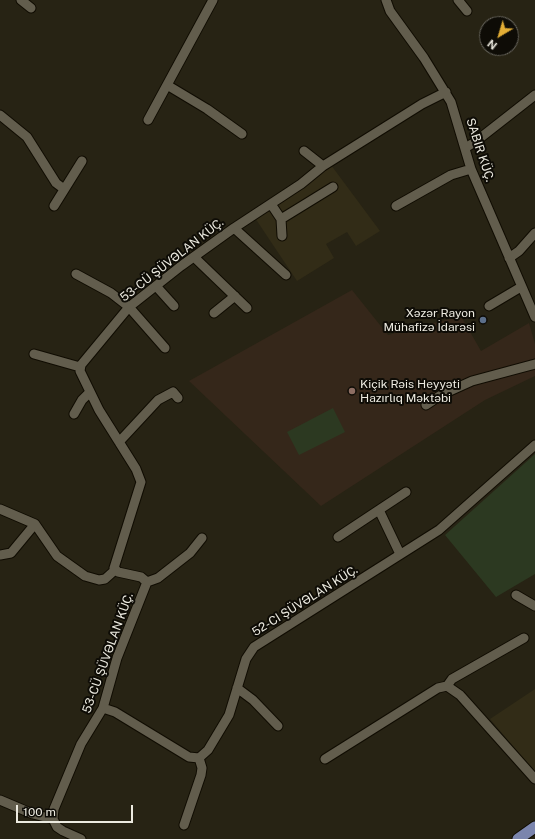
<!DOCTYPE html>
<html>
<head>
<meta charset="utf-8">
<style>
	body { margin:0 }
	#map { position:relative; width:535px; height:839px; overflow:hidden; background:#272314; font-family:"Public Sans",sans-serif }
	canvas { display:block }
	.north { position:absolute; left:479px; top:16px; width:40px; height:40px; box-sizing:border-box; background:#0e0c06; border:1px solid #67655d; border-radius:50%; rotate:218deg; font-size:11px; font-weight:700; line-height:16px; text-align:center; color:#eceae0 }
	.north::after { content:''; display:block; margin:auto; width:14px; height:18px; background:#e3ae35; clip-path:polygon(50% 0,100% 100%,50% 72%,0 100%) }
	.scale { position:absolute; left:16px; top:805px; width:117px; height:18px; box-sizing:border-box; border:2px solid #eceae0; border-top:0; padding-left:5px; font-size:12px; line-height:14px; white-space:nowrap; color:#eceae0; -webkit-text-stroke:3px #0e0c06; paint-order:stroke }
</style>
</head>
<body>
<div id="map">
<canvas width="535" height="839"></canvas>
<div class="north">N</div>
<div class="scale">100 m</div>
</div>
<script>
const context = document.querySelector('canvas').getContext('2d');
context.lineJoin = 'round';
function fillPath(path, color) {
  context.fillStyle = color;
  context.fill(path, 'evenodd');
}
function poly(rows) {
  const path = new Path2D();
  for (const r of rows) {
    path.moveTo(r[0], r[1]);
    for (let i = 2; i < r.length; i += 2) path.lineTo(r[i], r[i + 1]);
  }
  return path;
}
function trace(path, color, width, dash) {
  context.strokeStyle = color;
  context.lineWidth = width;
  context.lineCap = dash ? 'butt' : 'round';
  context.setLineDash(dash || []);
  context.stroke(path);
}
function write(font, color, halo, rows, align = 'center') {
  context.font = font + ' "Public Sans",sans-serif';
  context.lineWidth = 4;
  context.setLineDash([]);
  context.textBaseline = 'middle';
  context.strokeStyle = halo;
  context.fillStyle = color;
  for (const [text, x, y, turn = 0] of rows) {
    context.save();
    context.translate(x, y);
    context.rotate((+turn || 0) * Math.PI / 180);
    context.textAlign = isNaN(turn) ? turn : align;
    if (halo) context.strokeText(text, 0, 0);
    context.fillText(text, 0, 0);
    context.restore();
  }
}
fillPath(poly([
	[331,165,380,231,356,246,347,232,326,244,334,258,297,281,255,218],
	[535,689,535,772,490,719]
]), '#322c17');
fillPath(poly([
	[352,290,388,335,461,316,481,351,529,323,535,344,535,376,485,400,321,506,189,381]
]), '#35271a');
fillPath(poly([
	[333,408,345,432,299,455,287,432],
	[535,454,535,574,496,597,445,535]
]), '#2c3921');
const minor = poly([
	[21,0,31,8],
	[386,0,390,11,424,58,451,102,471,169,535,317],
	[458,0,467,11],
	[167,85,207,109,242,134],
	[0,115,27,137,56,183,64,189],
	[148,120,213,0],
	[465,148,475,142,535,95],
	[304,151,323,166],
	[271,204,281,219,333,187],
	[54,206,82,161],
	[396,206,451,175,471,169],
	[281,219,282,236],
	[234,228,286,275],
	[194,257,247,308],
	[509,258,519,251,535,233],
	[76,274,111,293,129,307,165,348],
	[156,286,174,306],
	[489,306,521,287],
	[214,313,235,296],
	[34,354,80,367],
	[426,405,441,395,472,381,535,364],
	[74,414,82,400,90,392],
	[119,442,158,400,173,392,178,398],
	[0,509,35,524,57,556,85,576,99,580,105,579,115,570],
	[379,510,400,554],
	[338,537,406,492],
	[0,555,11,553,35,524],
	[147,582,158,578,190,553,202,538],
	[516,595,535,606],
	[447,686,452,679,524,638],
	[237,688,253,700,278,726],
	[103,708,115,712,189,757,199,758,208,750,229,715,246,659,254,647,439,530,535,445],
	[325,759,438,688,447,686,460,695,535,779],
	[0,800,33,814,53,819,57,827,63,831,81,839],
	[53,819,54,809,81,744,103,708,117,658,147,582,141,577,118,572,114,568,141,482,136,469,99,410,80,371,81,365,129,307,181,266,234,228,301,184,323,166,422,104,446,92],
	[184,825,201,775,202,768,199,758]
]);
const major = poly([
	[518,839,535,827]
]);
trace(minor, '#100c02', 11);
trace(major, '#100c02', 13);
trace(minor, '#625d4d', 9);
trace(major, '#7b85ad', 11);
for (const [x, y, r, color] of [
	[483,320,4,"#5c6f8a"],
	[352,391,4,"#8d6e63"]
]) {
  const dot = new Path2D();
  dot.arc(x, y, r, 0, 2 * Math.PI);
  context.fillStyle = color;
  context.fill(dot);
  trace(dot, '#0e0c06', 1.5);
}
write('12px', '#eceae0', '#0e0c06', [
	["SABIR KÜÇ.",480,150,72],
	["53-CÜ ŞÜVƏLAN KÜÇ.",172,260,-38],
	["52-CI ŞÜVƏLAN KÜÇ.",305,601,-32],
	["53-CÜ ŞÜVƏLAN KÜÇ.",108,653,-70]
]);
write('12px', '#eceae0', '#0e0c06', [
	["Xəzər Rayon",475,313],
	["Mühafizə İdarəsi",475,327],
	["Kiçik Rəis Heyyəti",360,384,"left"],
	["Hazırlıq Məktəbi",360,398,"left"]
], 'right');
</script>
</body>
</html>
